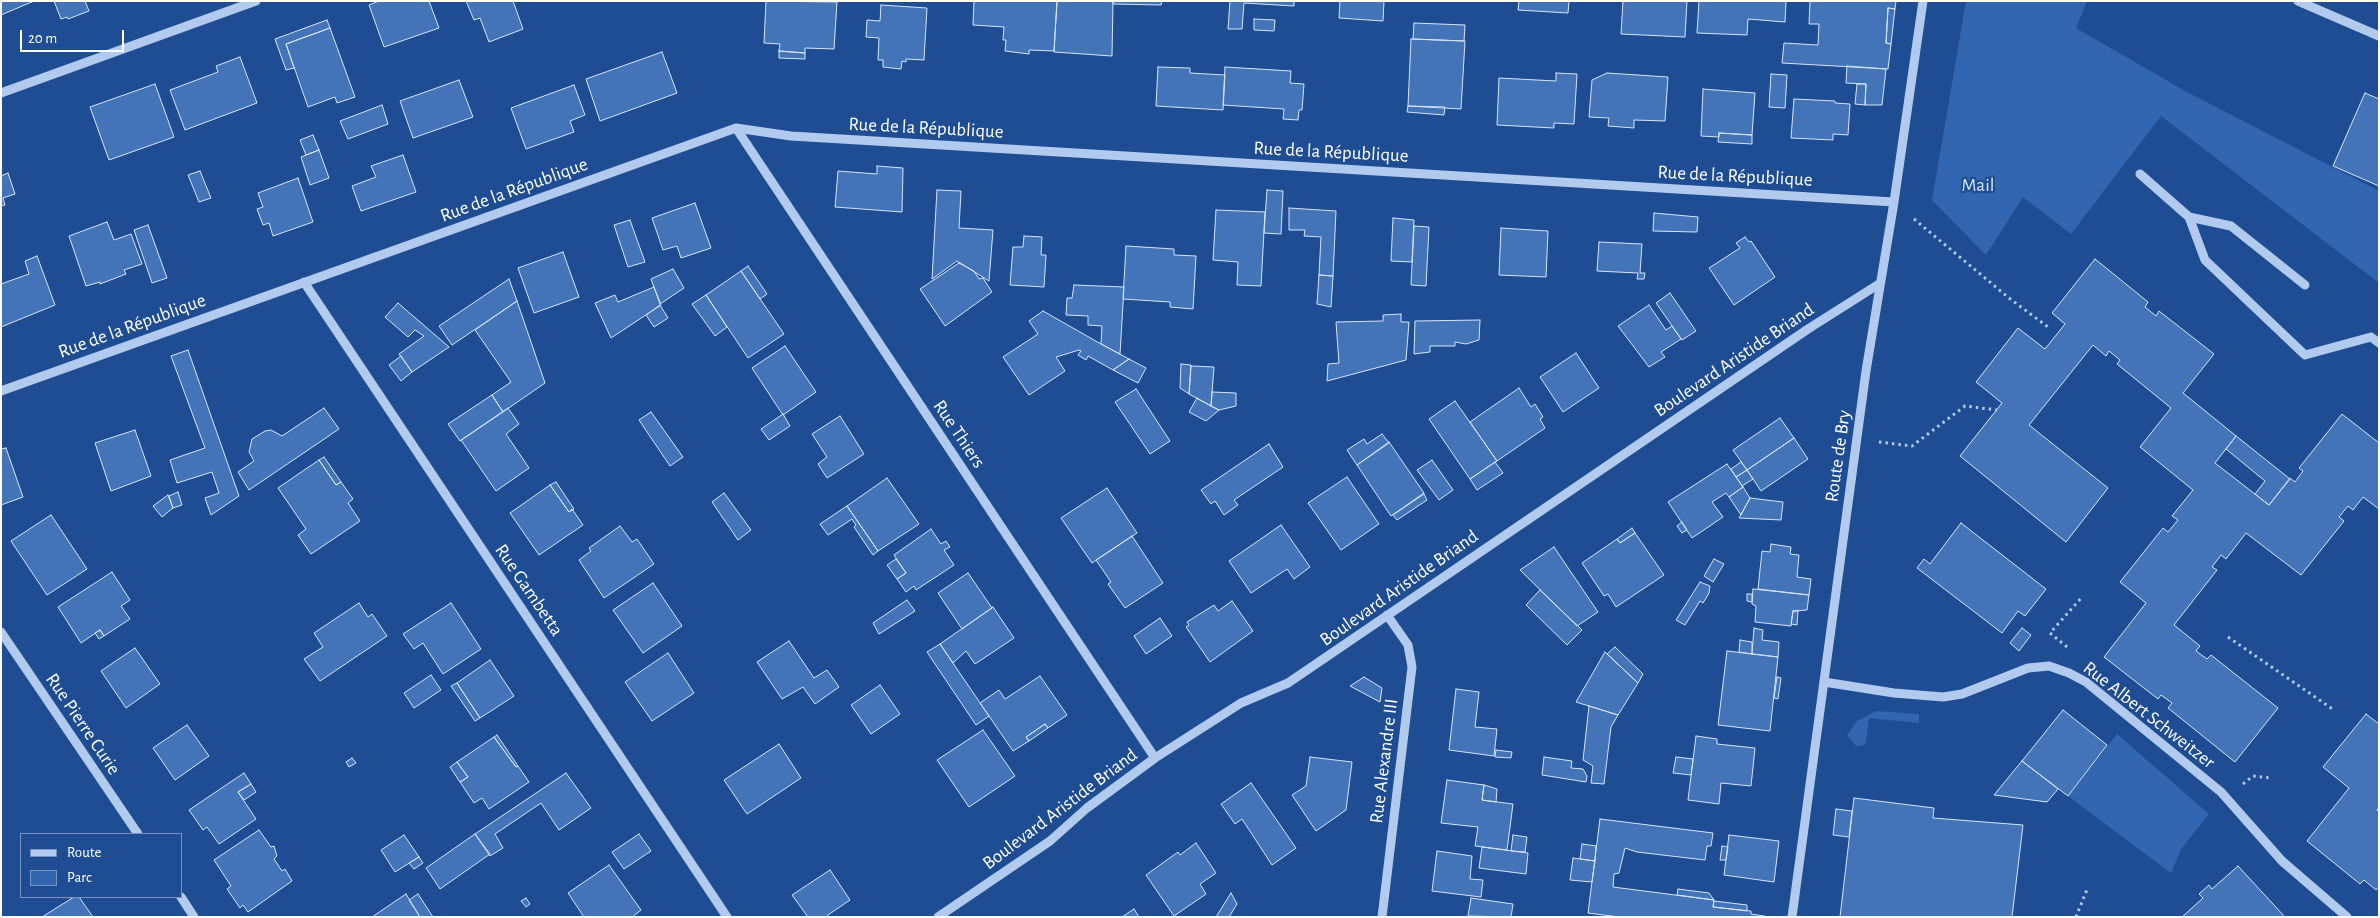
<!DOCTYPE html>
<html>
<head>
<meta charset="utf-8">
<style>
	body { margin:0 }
	#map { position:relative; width:2380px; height:918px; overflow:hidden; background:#1f4d93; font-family:"Alegreya Sans",sans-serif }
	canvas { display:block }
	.frame { position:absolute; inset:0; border:2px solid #fff; pointer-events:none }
	.legend { position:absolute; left:20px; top:833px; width:162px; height:65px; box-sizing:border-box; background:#1f4d93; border:1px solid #7994be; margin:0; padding:6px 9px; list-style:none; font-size:15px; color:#fff }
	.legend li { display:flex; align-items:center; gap:10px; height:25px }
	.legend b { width:25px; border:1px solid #7994be }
	.scale { position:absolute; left:20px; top:30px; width:104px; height:22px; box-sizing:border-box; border:2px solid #fff; border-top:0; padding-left:6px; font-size:15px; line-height:18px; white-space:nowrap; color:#fff; -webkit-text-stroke:4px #1f4d93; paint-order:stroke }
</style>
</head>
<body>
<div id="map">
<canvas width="2380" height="918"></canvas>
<div class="frame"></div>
<ul class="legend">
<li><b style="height:6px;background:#b1caee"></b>Route</li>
<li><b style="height:14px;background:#3266b1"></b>Parc</li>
</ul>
<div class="scale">20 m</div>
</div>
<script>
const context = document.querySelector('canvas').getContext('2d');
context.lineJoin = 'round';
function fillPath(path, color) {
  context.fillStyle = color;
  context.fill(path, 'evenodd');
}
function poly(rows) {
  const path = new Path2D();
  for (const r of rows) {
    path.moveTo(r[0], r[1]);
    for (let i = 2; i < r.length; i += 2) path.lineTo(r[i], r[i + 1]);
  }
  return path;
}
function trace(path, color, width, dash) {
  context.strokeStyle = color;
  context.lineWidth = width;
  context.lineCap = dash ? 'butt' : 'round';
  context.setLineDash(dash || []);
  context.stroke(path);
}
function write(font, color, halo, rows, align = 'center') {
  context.font = font + ' "Alegreya Sans",sans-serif';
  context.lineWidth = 4.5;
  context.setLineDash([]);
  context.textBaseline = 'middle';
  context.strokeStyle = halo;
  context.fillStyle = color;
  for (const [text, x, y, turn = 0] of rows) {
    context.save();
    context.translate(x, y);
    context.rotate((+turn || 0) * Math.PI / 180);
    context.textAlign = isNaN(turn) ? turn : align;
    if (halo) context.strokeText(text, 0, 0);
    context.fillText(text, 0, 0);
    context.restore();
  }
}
fillPath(poly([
	[1966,1,2087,1,2076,28,2185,91,2379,191,2379,283,2161,116,2071,234,2023,197,1986,255,1932,200],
	[1876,711,1919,714,1919,723,1869,718,1866,743,1862,746,1856,746,1847,735,1857,721],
	[2117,734,2209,814,2181,849,2171,873,2068,796]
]), '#3266b1');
const building = poly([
	[1,1,34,1,1,15,1,1],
	[54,1,85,1,89,11,68,19,67,17,61,19,54,1],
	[379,1,429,1,439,28,384,47,369,5,379,1],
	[466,1,513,1,523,29,489,42,480,18,474,20,466,1],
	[766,1,837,2,834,49,805,48,805,53,779,51,780,44,764,43,766,1],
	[974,1,1057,1,1054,51,1029,50,1029,54,1005,51,1006,40,1003,40,1004,27,973,25,974,1],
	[1057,1,1113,1,1112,56,1054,52,1057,1],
	[1113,1,1162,1,1161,5,1113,4,1113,1],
	[1230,1,1294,1,1294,6,1244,3,1242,29,1228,29,1230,1],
	[1340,1,1384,1,1383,21,1339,18,1340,1],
	[1519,1,1569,1,1568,13,1518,10,1519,1],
	[1623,1,1687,1,1685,37,1621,34,1623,1],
	[1699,1,1786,1,1785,22,1748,19,1747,35,1697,33,1699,1],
	[1810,1,1896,1,1895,9,1888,8,1886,43,1891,44,1888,69,1782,63,1784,43,1818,45,1819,24,1809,24,1810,1],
	[881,5,927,8,924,60,906,59,906,62,902,61,901,69,883,67,883,60,878,60,879,38,866,37,867,20,880,21,881,5],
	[1888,8,1895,9,1891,44,1886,43,1888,8],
	[1254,19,1275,20,1274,31,1254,30,1254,19],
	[327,20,330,28,286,44,294,68,286,70,275,39,327,20],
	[1414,23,1465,25,1464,41,1413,39,1414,23],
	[330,28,355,97,337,103,335,97,308,107,286,44,330,28],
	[1411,39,1465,41,1461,109,1408,106,1411,39],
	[779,51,805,53,805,59,779,58,779,51],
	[662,52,677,93,600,121,586,79,662,52],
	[240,57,257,103,185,130,170,90,218,72,216,66,240,57],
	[1847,66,1886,69,1882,105,1865,105,1866,84,1846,83,1847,66],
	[1158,67,1190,68,1190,73,1225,75,1223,110,1156,106,1158,67],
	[1225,67,1291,71,1290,83,1304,84,1302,110,1299,110,1298,120,1283,119,1284,109,1223,105,1225,67],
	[1556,73,1577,74,1574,124,1554,123,1554,128,1497,125,1499,78,1556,81,1556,73],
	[1607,73,1668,77,1665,121,1634,120,1634,128,1608,126,1609,118,1589,117,1592,80,1607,73],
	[1771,74,1787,75,1785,108,1769,107,1771,74],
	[459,80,473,117,413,138,400,101,459,80],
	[155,84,174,137,109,160,90,107,155,84],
	[1857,84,1866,84,1865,105,1855,104,1857,84],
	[574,85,585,115,570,121,574,132,526,149,511,108,574,85],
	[1703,89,1755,93,1752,135,1719,133,1719,137,1701,136,1703,89],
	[2365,93,2379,99,2379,186,2333,166,2365,93],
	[1794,99,1835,101,1835,103,1850,104,1848,135,1833,134,1833,140,1791,138,1794,99],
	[382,105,388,124,348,139,340,121,382,105],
	[1408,106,1445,107,1444,115,1407,112,1408,106],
	[1719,133,1752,135,1752,144,1718,142,1719,133],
	[313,135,319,150,306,155,300,140,313,135],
	[319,150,329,178,310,185,301,157,319,150],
	[403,155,416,192,361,211,352,186,376,177,371,166,403,155],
	[877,166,903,168,902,212,835,207,838,171,877,174,877,166],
	[200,171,211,198,199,202,188,175,200,171],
	[8,173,15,194,3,198,5,205,1,206,1,176,8,173],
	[298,178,313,222,273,236,269,223,263,225,257,209,263,207,258,193,298,178],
	[937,190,961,191,959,228,993,230,989,281,957,261,932,279,937,190],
	[1267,190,1283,191,1281,234,1264,233,1267,190],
	[695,203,711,248,681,258,677,246,663,250,652,218,695,203],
	[1289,208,1336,211,1333,276,1319,275,1321,237,1304,236,1305,230,1289,230,1289,208],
	[1216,210,1265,212,1261,286,1237,285,1238,262,1213,260,1216,210],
	[1654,213,1698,217,1697,232,1653,231,1654,213],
	[1393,218,1414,220,1412,262,1391,261,1393,218],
	[630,220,645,262,628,267,614,225,630,220],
	[107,222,114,240,131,234,142,264,124,270,126,274,100,284,100,282,86,286,69,236,107,222],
	[148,225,167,278,152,283,134,230,148,225],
	[1414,226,1429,227,1426,286,1411,285,1414,226],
	[1501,228,1548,231,1546,277,1499,275,1501,228],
	[1024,236,1042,237,1041,255,1046,255,1044,287,1010,285,1013,247,1023,247,1024,236],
	[1745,237,1749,242,1751,241,1775,277,1734,305,1709,268,1740,248,1736,243,1745,237],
	[1599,242,1642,244,1640,273,1645,273,1644,279,1637,279,1638,273,1597,271,1599,242],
	[1126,246,1174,249,1174,255,1196,256,1193,309,1170,307,1170,302,1123,299,1126,246],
	[563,252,579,297,534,313,518,268,563,252],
	[37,256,55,305,1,327,1,284,29,274,25,261,37,256],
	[2095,259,2148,302,2145,307,2156,316,2159,311,2214,354,2183,393,2236,436,2215,463,2269,505,2290,478,2295,482,2303,471,2299,468,2342,414,2379,443,2379,509,2363,497,2353,510,2348,506,2339,517,2344,521,2301,575,2246,533,2226,559,2221,555,2212,567,2217,570,2174,625,2200,646,2196,651,2207,659,2211,655,2278,708,2235,762,2168,708,2172,703,2161,695,2158,699,2104,657,2146,603,2120,582,2163,528,2168,532,2178,520,2172,516,2193,490,2140,447,2171,408,2117,364,2120,360,2109,351,2106,356,2093,345,2029,425,2108,488,2066,542,1960,456,2002,403,1976,382,2018,328,2045,349,2065,324,2052,313,2095,259],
	[959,263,974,271,979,279,983,278,992,292,945,326,920,289,959,263],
	[748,266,767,294,760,299,741,271,748,266],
	[673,269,684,288,660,304,651,279,673,269],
	[741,271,784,334,748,358,706,295,741,271],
	[1319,275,1333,276,1331,307,1317,304,1319,275],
	[509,279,517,301,452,345,439,326,509,279],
	[1074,285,1124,287,1120,354,1101,344,1102,326,1088,325,1088,316,1066,315,1067,298,1072,298,1074,285],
	[654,287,661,305,611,338,595,303,615,295,618,302,654,287],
	[1670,293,1696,331,1682,340,1656,303,1670,293],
	[706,295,727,327,715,336,692,304,706,295],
	[517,301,545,383,503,412,492,395,511,382,475,330,517,301],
	[398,303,449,347,412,372,399,354,424,336,415,330,408,337,385,317,398,303],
	[660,305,668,318,654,327,646,315,660,305],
	[1649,305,1666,330,1672,326,1681,339,1661,352,1665,357,1649,367,1618,326,1649,305],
	[1043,311,1101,344,1129,359,1113,370,1088,356,1086,360,1078,355,1081,351,1079,350,1056,357,1065,371,1029,395,1003,357,1038,334,1029,321,1043,311],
	[1401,314,1401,322,1409,322,1406,360,1327,381,1328,364,1339,363,1336,322,1383,321,1383,315,1401,314],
	[1480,320,1479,340,1466,344,1455,342,1455,346,1430,346,1430,352,1414,354,1415,321,1480,320],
	[785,346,816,392,783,415,752,368,785,346],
	[188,350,239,496,211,515,205,498,219,493,212,472,177,483,170,460,205,448,171,356,188,350],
	[1576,353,1599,388,1563,412,1540,377,1576,353],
	[401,356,412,372,401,381,389,365,401,356],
	[1129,359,1146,368,1138,383,1113,370,1129,359],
	[1181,364,1191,365,1189,394,1180,388,1181,364],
	[1191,366,1214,367,1211,406,1189,394,1191,366],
	[1519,388,1531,407,1535,404,1543,417,1540,419,1545,428,1497,461,1470,422,1519,388],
	[1136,389,1170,441,1150,454,1115,402,1136,389],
	[1212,392,1236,393,1236,406,1219,410,1211,406,1212,392],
	[492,395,503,412,460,441,448,424,492,395],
	[1197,398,1211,406,1219,410,1206,421,1189,412,1197,398],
	[1455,401,1497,461,1470,479,1429,419,1455,401],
	[324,408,339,429,249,490,238,472,254,461,249,452,252,439,265,431,271,430,282,436,324,408],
	[508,408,519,424,506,434,529,468,496,491,461,440,508,408],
	[651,412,683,457,670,466,639,420,651,412],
	[783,414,790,426,769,440,761,429,783,414],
	[840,416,864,454,827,478,818,464,827,457,812,434,840,416],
	[1780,418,1794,438,1747,470,1733,450,1780,418],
	[135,430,151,476,111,491,95,443,135,430],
	[1382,434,1389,443,1357,465,1347,450,1364,439,1367,444,1382,434],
	[2236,436,2290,479,2269,505,2255,494,2265,481,2226,449,2236,436],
	[1794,438,1808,459,1761,491,1747,470,1794,438],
	[1389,442,1424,493,1391,516,1357,465,1389,442],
	[1269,444,1283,467,1234,500,1238,505,1224,515,1215,501,1211,504,1201,490,1269,444],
	[6,448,23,497,1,505,1,449,6,448],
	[324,457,341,482,336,485,319,460,324,457],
	[319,460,336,485,341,482,353,499,348,503,360,521,311,554,298,535,306,529,278,488,319,460],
	[1432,460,1453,490,1439,500,1417,470,1432,460],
	[1495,462,1503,473,1477,490,1470,479,1495,462],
	[1741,462,1747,470,1736,477,1731,469,1741,462],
	[1727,464,1743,487,1729,497,1726,493,1712,502,1723,517,1692,538,1668,502,1727,464],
	[1747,470,1753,479,1742,486,1736,477,1747,470],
	[1347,477,1379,524,1341,550,1308,503,1347,477],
	[887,478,919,524,878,551,847,506,887,478],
	[556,482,574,509,569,512,550,485,556,482],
	[550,485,569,512,572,509,583,525,539,555,510,513,550,485],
	[1743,487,1750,498,1741,515,1729,497,1743,487],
	[1107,488,1137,533,1092,563,1061,518,1107,488],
	[178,492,182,505,173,508,169,496,178,492],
	[724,493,751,530,738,540,712,502,724,493],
	[1424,494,1427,500,1397,520,1393,515,1424,494],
	[168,495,173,508,162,517,153,506,168,495],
	[1750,498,1783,502,1781,520,1739,518,1750,498],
	[847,506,878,551,873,555,854,527,856,525,852,519,828,535,820,524,847,506],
	[51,515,87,569,47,595,11,541,51,515],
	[1682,522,1687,530,1682,533,1677,526,1682,522],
	[1961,523,2046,589,2025,616,2018,611,2002,633,1917,568,1924,559,1930,564,1961,523],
	[1281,525,1310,567,1294,579,1287,569,1251,593,1229,561,1281,525],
	[620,526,632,542,637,539,654,564,604,598,579,560,591,551,589,548,620,526],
	[1632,528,1635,533,1620,543,1617,539,1632,528],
	[931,529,941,544,946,541,950,547,944,550,954,565,916,590,914,586,906,592,897,579,906,573,894,555,931,529],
	[1635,533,1664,575,1616,607,1608,594,1604,596,1582,563,1617,539,1620,543,1635,533],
	[1132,536,1163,583,1125,608,1108,584,1111,582,1096,560,1132,536],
	[1771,544,1791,547,1790,554,1799,555,1797,577,1811,579,1809,595,1758,589,1762,551,1770,552,1771,544],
	[1554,547,1598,612,1577,626,1520,570,1554,547],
	[896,559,906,573,897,579,887,565,896,559],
	[1714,559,1724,564,1713,582,1704,576,1714,559],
	[112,572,130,600,121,606,130,619,104,636,100,630,81,643,58,607,112,572],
	[968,573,992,608,962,629,938,593,968,573],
	[1700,582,1710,586,1709,593,1703,603,1700,601,1685,625,1676,620,1700,582],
	[653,583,682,626,643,653,613,610,653,583],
	[1753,589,1809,595,1807,610,1793,611,1791,626,1755,622,1756,606,1752,604,1753,589],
	[1540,590,1582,630,1567,645,1526,605,1540,590],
	[1747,594,1752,594,1752,602,1747,601,1747,594],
	[907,600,915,611,879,634,873,623,907,600],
	[1232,601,1253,631,1210,662,1186,627,1189,625,1187,622,1214,605,1218,611,1232,601],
	[359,603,368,617,372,614,387,636,320,681,304,659,323,647,314,633,359,603],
	[451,603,481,649,443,674,423,643,414,649,403,634,451,603],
	[993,607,1014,638,975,664,966,651,953,663,940,644,993,607],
	[1793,611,1798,611,1797,625,1791,624,1793,611],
	[1160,618,1172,636,1146,654,1134,636,1160,618],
	[1754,628,1763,630,1762,640,1779,642,1778,657,1752,654,1754,628],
	[2022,628,2031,635,2019,651,2010,643,2022,628],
	[100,630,104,636,99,639,95,633,100,630],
	[1740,640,1752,642,1752,654,1739,652,1740,640],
	[789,641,814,678,827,670,839,687,815,704,803,687,782,699,757,662,789,641],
	[940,644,989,716,976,725,927,652,940,644],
	[1615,647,1643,674,1638,683,1607,654,1615,647],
	[135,648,160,684,126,708,101,671,135,648],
	[1727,651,1778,657,1770,731,1718,725,1727,651],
	[1605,652,1638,683,1618,715,1576,702,1605,652],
	[668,653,694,693,652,721,625,682,668,653],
	[490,660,514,696,480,718,457,683,490,660],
	[431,675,441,690,414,708,404,693,431,675],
	[1040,676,1067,715,1048,728,1045,724,1026,737,1029,741,1013,751,980,703,999,690,1005,699,1040,676],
	[1364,677,1382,688,1380,702,1350,686,1364,677],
	[1777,677,1781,678,1778,699,1774,698,1777,677],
	[457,683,480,718,475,721,451,686,457,683],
	[880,685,900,714,871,734,851,705,880,685],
	[1456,689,1479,692,1475,727,1497,729,1494,756,1449,750,1456,689],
	[1589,706,1618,715,1611,727,1604,784,1591,783,1593,766,1583,760,1589,706],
	[2063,710,2107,745,2068,796,2022,761,2063,710],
	[2366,714,2379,724,2379,807,2377,810,2379,812,2379,887,2376,890,2364,880,2360,884,2307,841,2349,788,2323,767,2366,714],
	[1045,724,1048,728,1029,741,1026,737,1045,724],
	[187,725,209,756,175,780,153,748,187,725],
	[983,730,1015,776,969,807,937,760,983,730],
	[497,735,518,766,516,767,494,737,497,735],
	[1696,736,1717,739,1717,744,1755,748,1751,786,1721,783,1719,804,1688,800,1696,736],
	[494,737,516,767,518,766,529,782,489,809,482,798,474,803,460,782,468,777,457,762,494,737],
	[779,744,801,778,747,814,724,780,779,744],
	[1496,750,1512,752,1511,758,1495,757,1496,750],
	[1310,757,1352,762,1346,810,1316,831,1292,795,1306,786,1310,757],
	[1544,757,1572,761,1571,768,1583,769,1587,776,1586,782,1542,775,1544,757],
	[1676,757,1693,759,1691,775,1673,773,1676,757],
	[352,758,356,763,349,767,346,762,352,758],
	[2022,761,2058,789,2047,802,1994,795,2022,761],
	[457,762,468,777,460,782,450,767,457,762],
	[244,773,251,784,238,792,256,819,219,844,207,827,203,830,189,810,244,773],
	[566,773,591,808,559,830,541,803,495,834,503,848,490,856,475,834,566,773],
	[1447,780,1484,785,1482,800,1513,804,1507,850,1475,846,1478,827,1441,823,1447,780],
	[1251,783,1296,848,1272,865,1242,819,1235,824,1221,804,1251,783],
	[251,784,256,792,244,800,238,792,251,784],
	[1484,785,1497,789,1496,802,1482,800,1484,785],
	[1854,798,1934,808,1933,818,2023,825,2012,917,1840,917,1854,798],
	[1836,809,1852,811,1849,837,1833,835,1836,809],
	[1600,819,1713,833,1711,846,1707,846,1705,860,1637,852,1625,848,1619,873,1614,874,1613,887,1714,900,1713,907,1751,911,1751,914,1770,917,1619,917,1588,913,1600,819],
	[259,830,271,847,274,846,277,856,274,859,282,871,285,869,292,881,248,912,243,905,240,908,227,889,231,886,214,860,259,830],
	[475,834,490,854,440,889,426,868,475,834],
	[639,834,651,851,624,869,612,852,639,834],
	[404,835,419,857,395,872,381,850,404,835],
	[1513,835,1527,837,1525,852,1511,851,1513,835],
	[1729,835,1779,841,1774,882,1724,875,1729,835],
	[1196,843,1216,873,1200,884,1206,894,1174,916,1146,875,1178,852,1180,855,1196,843],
	[1582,844,1596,846,1595,861,1580,859,1582,844],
	[1722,846,1728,847,1726,860,1720,860,1722,846],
	[1482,847,1528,853,1526,874,1479,868,1482,847],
	[1437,851,1472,856,1470,879,1483,880,1481,897,1432,891,1437,851],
	[419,857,423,863,414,869,409,863,419,857],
	[1573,858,1595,861,1592,882,1570,880,1573,858],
	[609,865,641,910,632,917,584,917,568,893,609,865],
	[2238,866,2285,917,2182,917,2203,898,2199,894,2209,885,2212,889,2238,866],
	[830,870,850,900,825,917,808,917,792,895,830,870],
	[1678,889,1709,893,1714,900,1677,895,1678,889],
	[1231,893,1237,904,1229,917,1216,917,1231,893],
	[406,894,420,917,372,917,406,894],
	[418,894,433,917,420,917,409,900,418,894],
	[74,897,79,897,93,917,42,917,74,897],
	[526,898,530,904,526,907,521,901,526,898],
	[1471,898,1513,904,1511,917,1468,916,1471,898],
	[1714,901,1747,905,1747,911,1713,907,1714,901],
	[1134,909,1139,917,1122,917,1134,909]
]);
fillPath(building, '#4374b8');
trace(building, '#d7e5fa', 1);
trace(poly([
	[1914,219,2009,298,2048,327],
	[1879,442,1912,446,1965,406,1997,410],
	[2228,637,2334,710],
	[2067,647,2050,633,2083,596],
	[2243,784,2253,776,2272,778],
	[2076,917,2088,887]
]), '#b1caee', 3, [2.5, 4]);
trace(poly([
	[2298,1,2379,36],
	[1,93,256,1],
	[736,128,1155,758],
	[2140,174,2189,217,2205,260,2305,355,2371,337,2379,343],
	[2189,217,2231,226,2305,285],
	[304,282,727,917],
	[1,391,736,128,791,136,1894,202],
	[1,632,138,834],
	[1824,682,1894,693,1943,697,1962,694,2028,668,2049,666,2069,673,2086,682,2221,792,2282,861,2347,917],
	[181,897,194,917],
	[938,917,1050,841,1087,808,1155,758,1241,703,1288,683,1808,329,1879,284],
	[1382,917,1412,667,1408,645,1387,615],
	[1792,917,1866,371,1894,202,1923,1]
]), '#b1caee', 9);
write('19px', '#fff', '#1f4d93', [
	["Rue de la République",926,128,3],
	["Rue de la République",1331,152,3],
	["Rue de la République",1735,176,3],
	["Rue de la République",514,190,-20],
	["Rue de la République",132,326,-20],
	["Boulevard Aristide Briand",1734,360,-34],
	["Rue Thiers",959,434,56],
	["Route de Bry",1838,456,-82],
	["Boulevard Aristide Briand",1399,588,-35],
	["Rue Gambetta",529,590,56],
	["Rue Albert Schweitzer",2149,715,38],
	["Rue Pierre Curie",83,724,56],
	["Rue Alexandre III",1384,761,-83],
	["Boulevard Aristide Briand",1060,809,-37]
]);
write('19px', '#d7e5fa', '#1f4d93', [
	["Mail",1978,185]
]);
</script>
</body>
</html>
